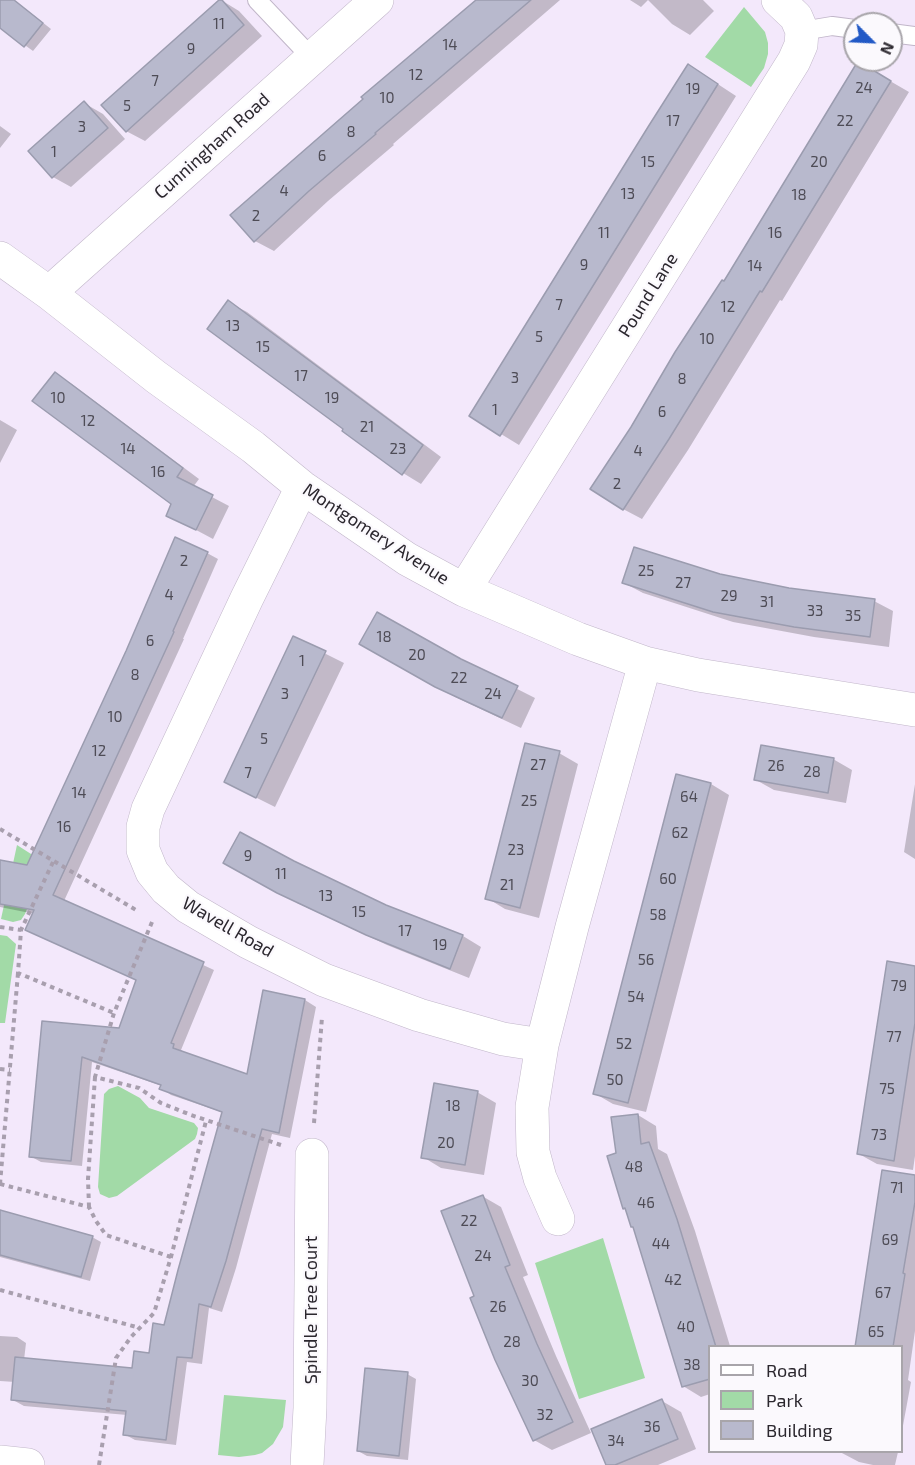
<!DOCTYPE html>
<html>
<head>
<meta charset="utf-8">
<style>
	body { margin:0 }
	#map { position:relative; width:915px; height:1465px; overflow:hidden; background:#f3e8fb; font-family:"Exo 2",sans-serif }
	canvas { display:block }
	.legend { position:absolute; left:708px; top:1345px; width:195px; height:108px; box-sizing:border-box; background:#fbf9fd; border:2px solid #a8a5aa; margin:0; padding:8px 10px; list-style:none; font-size:18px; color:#2b272e }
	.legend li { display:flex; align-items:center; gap:12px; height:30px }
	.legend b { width:30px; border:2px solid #a8a5aa }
	.north { position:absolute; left:843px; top:12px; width:60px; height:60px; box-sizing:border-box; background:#fbf9fd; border:2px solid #a8a5aa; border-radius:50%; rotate:114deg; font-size:16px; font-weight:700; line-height:24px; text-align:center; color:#2b272e }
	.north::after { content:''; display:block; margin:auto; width:21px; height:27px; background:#2259c6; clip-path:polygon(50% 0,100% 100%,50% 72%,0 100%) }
</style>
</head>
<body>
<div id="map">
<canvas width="915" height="1465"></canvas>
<ul class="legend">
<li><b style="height:8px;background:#fff"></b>Road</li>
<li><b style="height:16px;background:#a2daa7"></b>Park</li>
<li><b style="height:16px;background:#b8b9cd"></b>Building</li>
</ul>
<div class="north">N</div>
</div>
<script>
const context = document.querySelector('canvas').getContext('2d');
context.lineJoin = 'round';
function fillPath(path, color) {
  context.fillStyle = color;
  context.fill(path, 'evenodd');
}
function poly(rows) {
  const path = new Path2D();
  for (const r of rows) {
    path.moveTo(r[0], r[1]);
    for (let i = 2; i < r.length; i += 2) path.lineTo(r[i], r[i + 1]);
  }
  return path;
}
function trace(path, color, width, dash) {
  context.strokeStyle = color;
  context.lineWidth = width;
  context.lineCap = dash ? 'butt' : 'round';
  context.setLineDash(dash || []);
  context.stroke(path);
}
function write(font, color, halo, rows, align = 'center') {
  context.font = font + ' "Exo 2",sans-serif';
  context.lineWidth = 4.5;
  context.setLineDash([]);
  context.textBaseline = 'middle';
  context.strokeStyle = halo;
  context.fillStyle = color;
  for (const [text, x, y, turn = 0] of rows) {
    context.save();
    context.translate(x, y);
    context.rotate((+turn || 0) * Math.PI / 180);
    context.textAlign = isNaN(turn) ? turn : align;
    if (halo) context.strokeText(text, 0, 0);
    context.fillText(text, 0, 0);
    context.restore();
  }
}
fillPath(poly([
	[744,7,765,32,768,43,768,54,764,68,751,87,705,57],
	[17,845,42,861,43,869,25,914,21,920,13,922,1,919],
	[0,935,7,936,16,944,5,1023,0,1023],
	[118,1086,140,1098,149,1108,194,1123,198,1128,197,1134,195,1139,117,1196,109,1198,100,1194,98,1187,104,1094,109,1089],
	[603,1238,645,1378,579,1399,535,1263],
	[224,1395,286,1400,283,1427,273,1444,262,1453,255,1455,239,1457,218,1455]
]), '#a2daa7');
fillPath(poly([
	[0,0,14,0,51,29,33,51,0,27],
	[221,0,239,11,262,36,145,141,126,131],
	[478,0,560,0,393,144,394,145,328,201,274,251,255,241],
	[630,0,648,0,641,7],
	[648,0,703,0,714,11,690,35,672,24],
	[859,63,909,92,782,301,780,300,688,450,642,519,623,509,724,283],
	[707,77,736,96,519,445,501,434],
	[84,103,103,114,125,139,71,187,53,177],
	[0,126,11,134,0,148],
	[228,302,247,312,441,457,421,484,403,473,345,428],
	[55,374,72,384,199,479,193,487,229,506,213,539,168,515,173,504],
	[0,420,17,430,0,463],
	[207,553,218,559,183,639,184,639,64,901,214,970,181,1050,184,1052,184,1054,248,1076,264,992,305,1000,316,1007,290,1138,272,1134,236,1268,222,1312,209,1308,202,1364,187,1362,176,1445,135,1440,124,1434,127,1415,24,1406,13,1400,15,1382,0,1381,0,1336,17,1337,26,1343,24,1360,133,1370,150,1355,166,1327,224,1113,171,1095,161,1088,162,1086,92,1062,82,1166,41,1162,30,1156,43,1023,120,1030,138,981,27,930,35,914,0,907,0,862,28,867],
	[720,576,789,589,874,601,893,611,889,647,814,637,733,622,643,593,624,583],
	[294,638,344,663,275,807,225,782],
	[361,643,460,660,535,698,521,728,455,697],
	[559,753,578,764,539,918,505,909,487,898],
	[833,759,852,770,846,803,774,790,756,780],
	[678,776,711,784,729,795,646,1112,613,1104,594,1093],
	[915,784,915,859,904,852],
	[293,862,386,906,463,936,481,947,469,978,387,945,297,903],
	[915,967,915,1156,913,1170,877,1164,859,1154],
	[477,1092,496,1103,484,1175,441,1168,423,1157],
	[638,1115,656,1126,658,1149,667,1154,695,1231,730,1346,710,1346,710,1394,701,1397,683,1386,634,1227,624,1208,617,1154],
	[915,1177,915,1331,908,1380,911,1382,902,1431,902,1346,856,1346],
	[482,1196,501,1207,528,1275,523,1277,556,1356,591,1433,552,1450,534,1440,476,1297],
	[0,1212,92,1237,101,1242,90,1281,0,1257],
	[407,1374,416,1379,408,1460,367,1456,358,1451],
	[662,1401,681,1412,696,1449,658,1465,607,1465],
	[840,1452,898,1452,895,1465,873,1465,859,1462]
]), '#0003');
const building = poly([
	[0,0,14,0,43,23,24,47,0,28,0,0],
	[219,0,222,0,244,25,126,132,101,105,219,0],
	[476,0,531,0,375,133,376,134,309,191,254,242,230,215,363,99,361,97,476,0],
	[858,61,891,81,762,292,760,291,669,439,623,510,590,489,631,427,675,352,722,280,724,281,858,61],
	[688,64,718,84,500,436,469,416,648,127,688,64],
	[84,101,108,128,52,178,28,151,84,101],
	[228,300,423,445,402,475,342,431,343,429,207,329,228,300],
	[55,372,183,468,177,477,213,495,196,530,166,516,171,504,32,401,55,372],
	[175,537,208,552,173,631,174,632,53,895,204,962,171,1043,174,1044,173,1048,247,1074,263,990,305,999,279,1133,262,1129,226,1261,211,1307,199,1304,192,1358,177,1357,166,1440,123,1435,126,1411,11,1400,15,1357,132,1368,134,1351,149,1353,153,1323,164,1325,178,1270,222,1112,159,1089,161,1085,82,1057,71,1161,29,1157,42,1021,119,1028,136,980,25,930,34,910,0,904,0,860,27,865,126,651,175,537],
	[634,547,720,574,789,588,875,599,870,637,794,627,713,612,622,583,634,547],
	[377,612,461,659,518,686,502,718,435,687,359,644,377,612],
	[293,636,326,651,256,798,224,782,293,636],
	[525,743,560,751,520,908,485,899,525,743],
	[761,745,834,758,828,793,754,780,761,745],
	[676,774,711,783,628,1103,593,1094,676,774],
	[240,832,294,861,386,905,463,935,450,969,366,935,277,893,223,863,240,832],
	[887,961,915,966,915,1023,894,1161,857,1154,887,961],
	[434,1083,478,1091,465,1165,421,1158,434,1083],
	[638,1114,641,1144,649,1142,677,1219,716,1347,710,1347,710,1379,682,1387,633,1227,631,1227,625,1208,623,1209,607,1156,616,1153,611,1117,638,1114],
	[882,1170,915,1175,915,1202,903,1273,905,1274,893,1347,855,1347,882,1170],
	[483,1195,510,1265,505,1267,537,1344,573,1422,533,1441,495,1360,470,1298,474,1296,441,1211,483,1195],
	[0,1210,93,1236,81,1277,0,1255,0,1210],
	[365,1368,408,1372,399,1456,357,1451,365,1368],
	[662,1399,678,1439,615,1465,606,1465,591,1429,662,1399]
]);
fillPath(building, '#b8b9cd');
trace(building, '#9b9caf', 1.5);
const service = poly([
	[257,0,311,57],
	[802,31,832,26,855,29],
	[891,33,915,36]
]);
const minor = poly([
	[0,258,49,293,156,377,253,447,302,487,407,559,464,590,578,639,645,663,698,675,915,710],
	[49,293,377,0],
	[302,487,247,598,148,809,143,827,143,850,152,872,166,889,188,907,248,942,324,980,419,1015,503,1039,542,1045,572,927,645,663],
	[464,590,794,61,801,45,802,31,796,17,778,0],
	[542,1045,532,1107,533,1152,540,1178,558,1219],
	[0,1462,28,1465],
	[307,1465,310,1408,312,1155]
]);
trace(service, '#c1b6c9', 20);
trace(minor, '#c1b6c9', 34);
trace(poly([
	[0,829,136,910],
	[53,862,21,930,18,973,114,1013],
	[152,922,114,1013,95,1077,139,1088,161,1103,191,1115,281,1145],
	[0,927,21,930],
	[0,1069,10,1070],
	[314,1123,322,1017],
	[0,1184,18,973],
	[0,1184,89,1207,96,1221,106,1235,171,1257],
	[89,1207,88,1179,95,1077],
	[0,1290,140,1328],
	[99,1465,116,1358,131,1337,154,1313,171,1257,206,1121]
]), '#a89fae', 4, [4.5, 4.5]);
trace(service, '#fff', 18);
trace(minor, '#fff', 33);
write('15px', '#4e4c56', null, [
	["11",219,24],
	["14",450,45],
	["9",191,49],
	["12",416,75],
	["7",155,81],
	["24",864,88],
	["19",693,89],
	["10",387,98],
	["5",127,106],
	["17",673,121],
	["22",845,121],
	["3",82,127],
	["8",351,132],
	["1",54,152],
	["6",322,156],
	["15",648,162],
	["20",819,162],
	["4",284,191],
	["13",628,194],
	["18",799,195],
	["2",256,216],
	["11",604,233],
	["16",775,233],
	["9",584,265],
	["14",755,266],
	["7",559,305],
	["12",728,307],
	["13",233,326],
	["5",539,337],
	["10",707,339],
	["15",263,347],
	["17",301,376],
	["3",515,378],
	["8",682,379],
	["10",58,398],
	["19",332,398],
	["1",495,410],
	["6",662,412],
	["12",88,421],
	["21",367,427],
	["14",128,449],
	["23",398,449],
	["4",638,451],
	["16",158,472],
	["2",617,484],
	["2",184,561],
	["25",646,571],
	["27",683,583],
	["4",169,595],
	["29",729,596],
	["31",767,602],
	["33",815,611],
	["35",853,616],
	["18",384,637],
	["6",150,641],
	["20",417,655],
	["1",302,661],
	["8",135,675],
	["22",459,678],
	["3",285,694],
	["24",493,694],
	["10",115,717],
	["5",264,739],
	["12",99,751],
	["27",538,765],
	["26",776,766],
	["28",812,772],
	["7",248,773],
	["14",79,793],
	["64",689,797],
	["25",529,801],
	["16",64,827],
	["62",680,833],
	["23",516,850],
	["9",248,856],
	["11",281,874],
	["60",668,879],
	["21",507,885],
	["13",326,896],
	["15",359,912],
	["58",658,915],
	["17",405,931],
	["19",440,945],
	["56",646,960],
	["79",899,986],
	["54",636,997],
	["77",894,1037],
	["52",624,1044],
	["50",615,1080],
	["75",887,1089],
	["18",453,1106],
	["73",879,1135],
	["20",446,1143],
	["48",634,1167],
	["71",897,1188],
	["46",646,1203],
	["22",469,1221],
	["69",890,1240],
	["44",661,1244],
	["24",483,1256],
	["42",673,1280],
	["67",883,1293],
	["26",498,1307],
	["40",686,1327],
	["65",876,1332],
	["28",512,1342],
	["38",692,1365],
	["30",530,1381],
	["32",545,1415],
	["36",652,1427],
	["34",616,1441]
]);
write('18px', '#2b272e', '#fbf9fd', [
	["Cunningham Road",212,146,-42],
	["Pound Lane",648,295,-58],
	["Montgomery Avenue",376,534,33],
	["Wavell Road",228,927,30],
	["Spindle Tree Court",311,1310,-90]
]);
</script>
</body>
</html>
